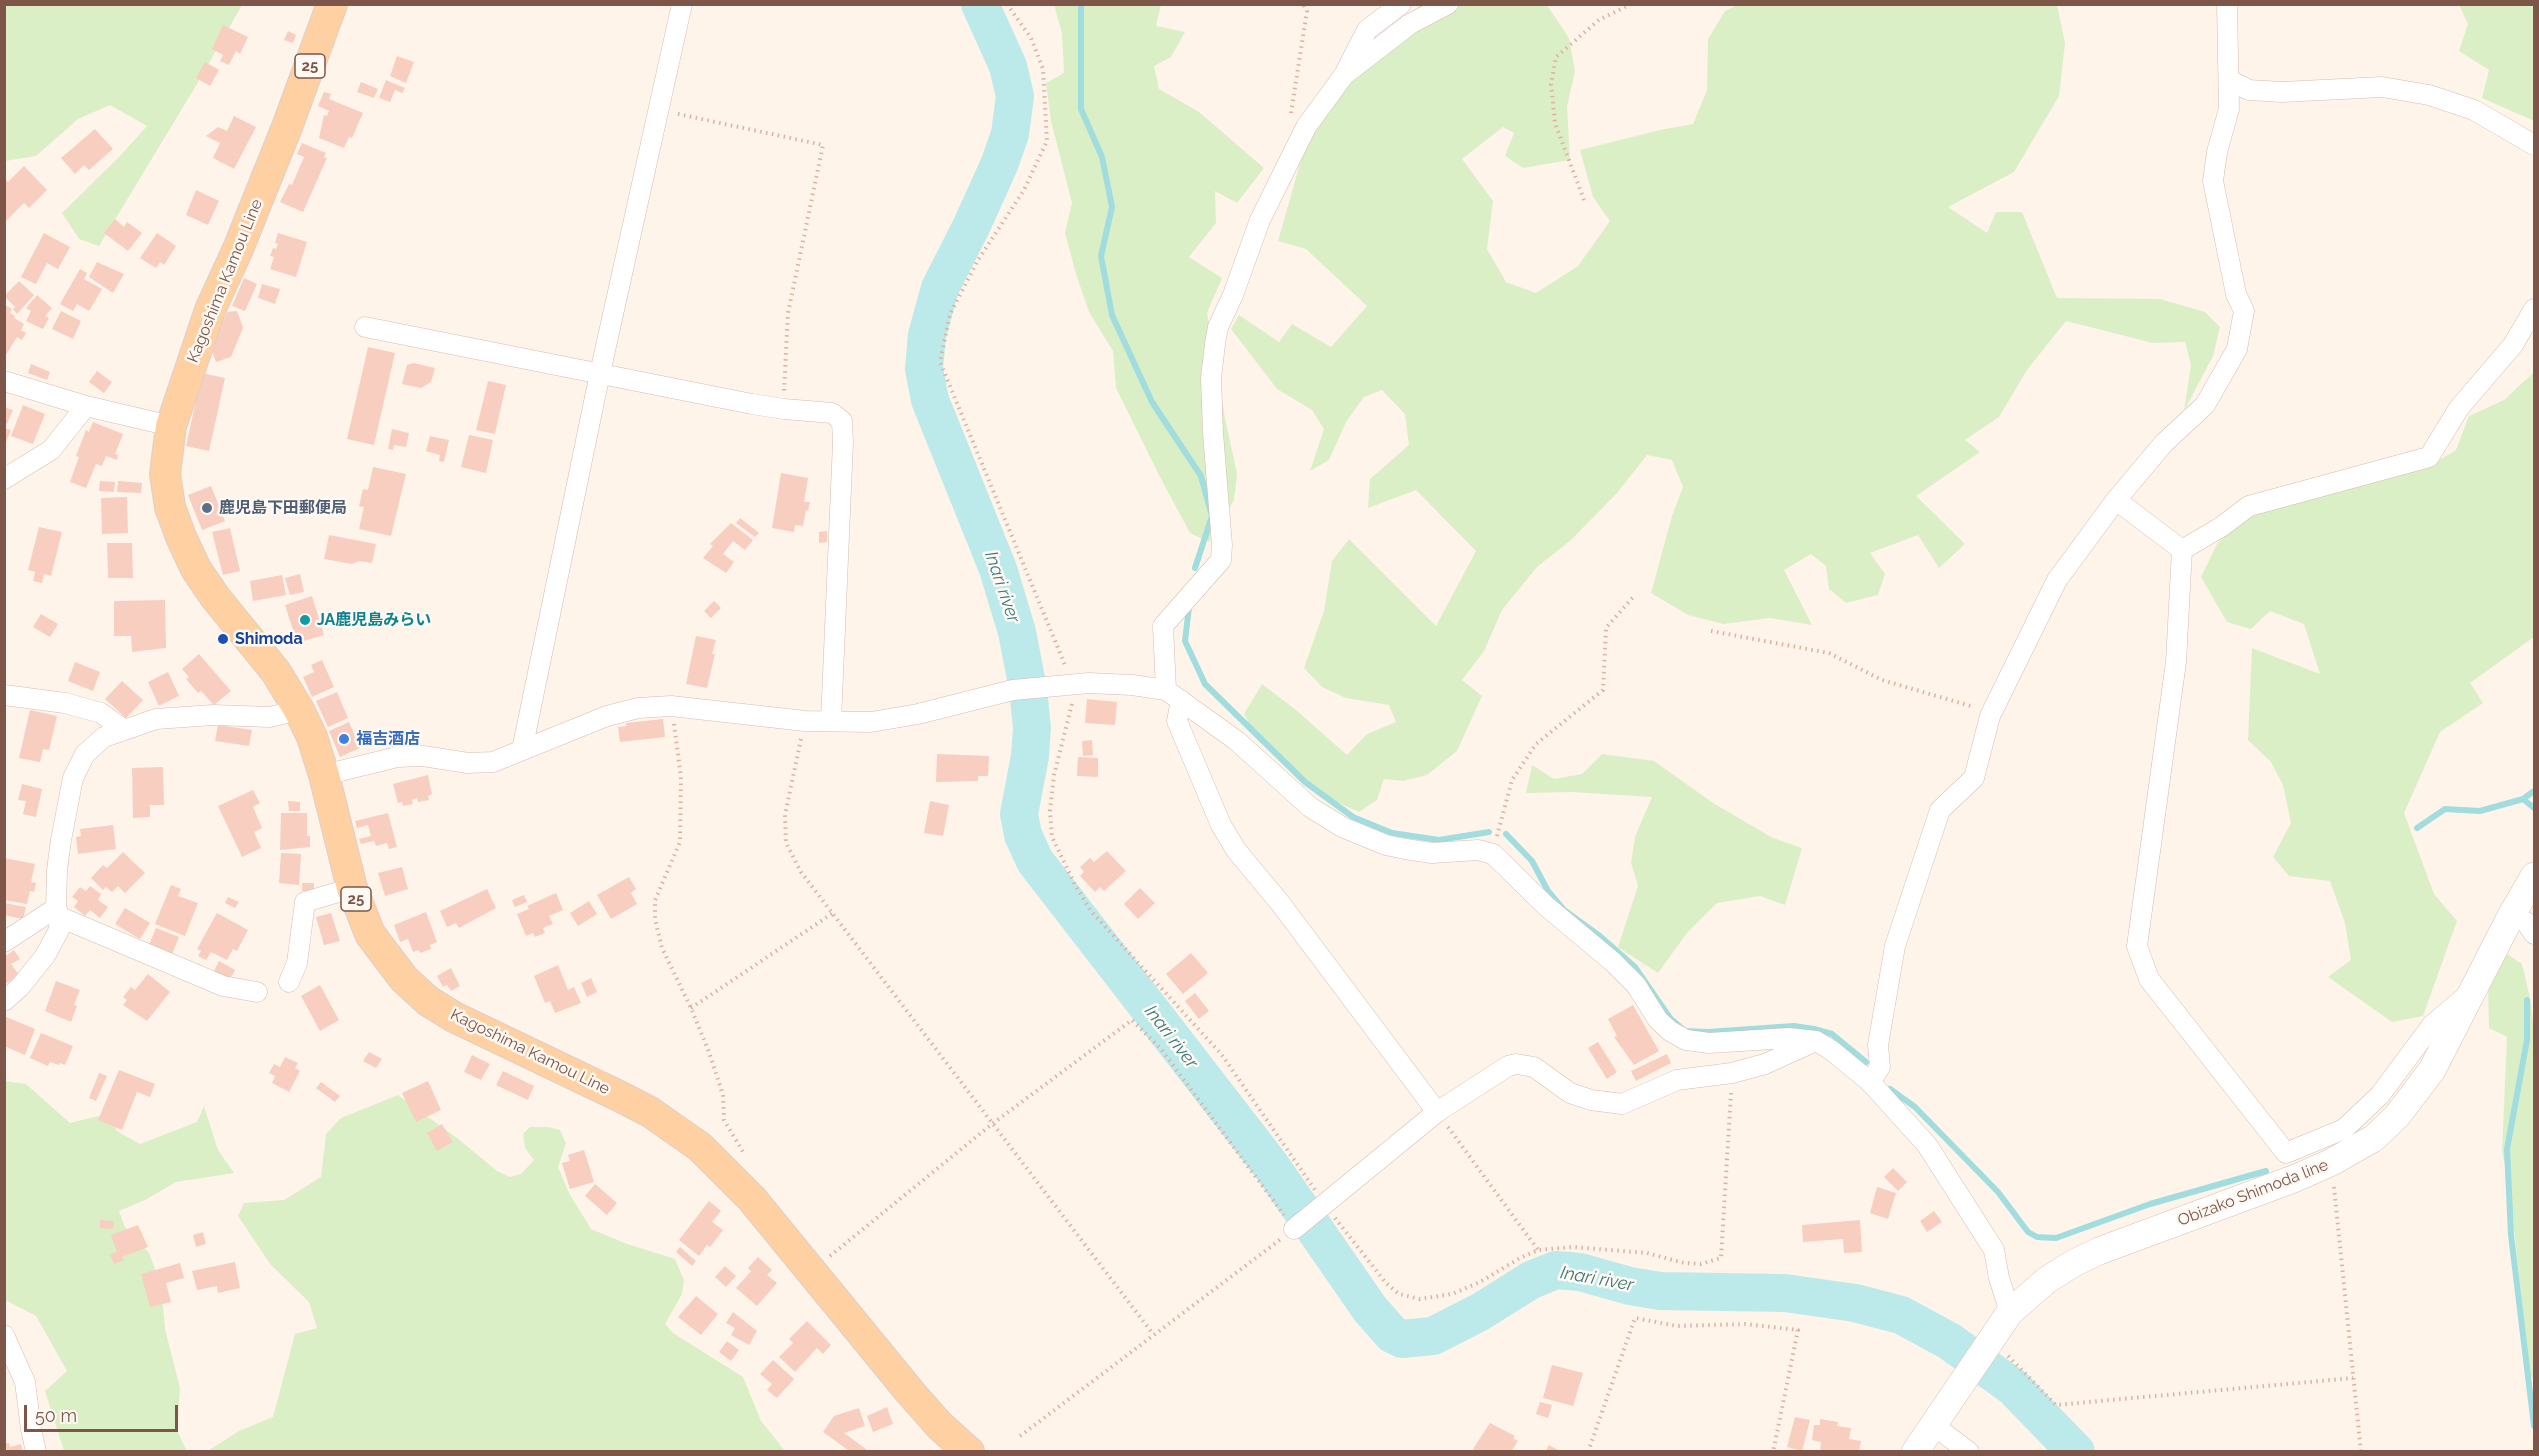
<!DOCTYPE html>
<html>
<head>
<meta charset="utf-8">
<style>
	body { margin:0 }
	#map { position:relative; width:2539px; height:1456px; overflow:hidden; background:#fef4ea; font-family:Raleway,sans-serif }
	canvas { display:block }
	.frame { position:absolute; inset:0; border:6px solid #7d5649; pointer-events:none }
	.scale { position:absolute; left:24px; top:1405px; width:154px; height:27px; box-sizing:border-box; border:3px solid #7d5649; border-top:0; padding-left:8px; font-size:18px; line-height:21px; white-space:nowrap; color:#7d5649; -webkit-text-stroke:4px #fff9f3; paint-order:stroke }
</style>
</head>
<body>
<div id="map">
<canvas width="2539" height="1456"></canvas>
<div class="frame"></div>
<div class="scale">50 m</div>
</div>
<script>
const context = document.querySelector('canvas').getContext('2d');
context.lineJoin = 'round';
function fillPath(path, color) {
  context.fillStyle = color;
  context.fill(path, 'evenodd');
}
function poly(rows) {
  const path = new Path2D();
  for (const r of rows) {
    path.moveTo(r[0], r[1]);
    for (let i = 2; i < r.length; i += 2) path.lineTo(r[i], r[i + 1]);
  }
  return path;
}
function trace(path, color, width, dash) {
  context.strokeStyle = color;
  context.lineWidth = width;
  context.lineCap = dash ? 'butt' : 'round';
  context.setLineDash(dash || []);
  context.stroke(path);
}
function write(font, color, halo, rows, align = 'center') {
  context.font = font + ' Raleway,"Noto Sans JP",sans-serif';
  context.lineWidth = 5;
  context.setLineDash([]);
  context.textBaseline = 'middle';
  context.strokeStyle = halo;
  context.fillStyle = color;
  for (const [text, x, y, turn = 0] of rows) {
    context.save();
    context.translate(x, y);
    context.rotate((+turn || 0) * Math.PI / 180);
    context.textAlign = isNaN(turn) ? turn : align;
    if (halo) context.strokeText(text, 0, 0);
    context.fillText(text, 0, 0);
    context.restore();
  }
}
fillPath(poly([
	[1421,4,1547,5,1569,38,1575,71,1567,107,1570,160,1523,168,1505,156,1514,133,1503,127,1462,159,1493,201,1487,249,1506,282,1536,293,1578,266,1610,221,1593,197,1580,150,1660,130,1693,124,1707,90,1708,39,1725,11,1739,4,2057,5,2065,43,2059,96,2014,172,1948,207,1987,233,1996,212,2022,212,2057,298,2160,299,2205,312,2220,327,2213,356,2184,411,2191,365,2185,342,2153,343,2066,321,2027,370,1999,417,1965,440,1980,452,1916,496,1965,544,1939,568,1918,535,1870,553,1885,574,1878,595,1846,603,1829,589,1826,566,1811,554,1784,570,1812,625,1770,618,1723,624,1688,615,1651,593,1672,516,1683,487,1672,460,1647,455,1617,493,1571,540,1537,567,1502,610,1484,651,1462,680,1482,696,1457,751,1427,775,1403,781,1384,779,1377,800,1359,812,1330,799,1260,742,1244,714,1262,684,1296,710,1347,755,1367,734,1396,722,1389,705,1346,698,1322,687,1304,668,1324,611,1332,561,1349,539,1436,626,1476,551,1416,490,1368,508,1370,479,1409,445,1405,414,1382,390,1364,397,1346,422,1329,460,1310,471,1324,429,1312,410,1277,389,1231,329,1239,315,1279,342,1292,324,1331,347,1367,306,1306,249,1278,241,1309,132,1392,31],
	[5,5,242,5,197,84,99,246,79,239,62,213,119,157,147,126,110,105,78,119,36,156,5,161],
	[1054,5,1161,5,1156,26,1185,32,1171,57,1154,66,1159,89,1199,112,1264,168,1237,203,1215,191,1216,223,1189,257,1222,278,1207,313,1225,418,1237,474,1234,500,1209,542,1190,533,1160,477,1116,388,1113,351,1089,312,1076,274,1065,233,1072,203,1051,121,1046,83,1064,73,1062,33],
	[2459,5,2534,5,2534,121,2482,98,2489,70,2459,51,2468,24],
	[2534,372,2534,637,2470,683,2483,703,2440,732,2404,813,2434,894,2457,921,2423,1016,2392,1022,2328,977,2351,960,2345,923,2330,881,2289,876,2273,857,2291,823,2283,785,2271,762,2248,740,2252,648,2320,674,2304,624,2270,611,2251,629,2227,622,2201,577,2217,544,2245,516,2304,498,2337,492,2377,477,2426,468,2456,450,2469,416,2504,400],
	[1602,754,1654,761,1713,803,1773,838,1802,848,1785,905,1760,896,1717,903,1687,933,1658,973,1618,947,1638,886,1631,863,1635,837,1652,797,1571,792,1526,793,1532,765,1554,779,1582,774],
	[2507,954,2522,964,2531,1002,2534,1034,2534,1378,2530,1377,2510,1192,2502,1151,2507,1037,2489,1028,2488,987,2494,964],
	[5,1081,26,1084,70,1123,107,1114,117,1131,140,1144,197,1122,204,1106,218,1150,234,1173,176,1182,145,1200,119,1211,125,1227,149,1253,161,1285,165,1329,180,1388,177,1431,187,1451,64,1451,45,1391,67,1371,36,1316,5,1300],
	[398,1095,457,1138,497,1171,510,1177,521,1174,534,1160,525,1148,523,1134,530,1127,548,1127,560,1130,566,1143,558,1167,569,1193,591,1229,627,1244,675,1259,684,1280,682,1294,665,1324,673,1333,743,1377,761,1421,785,1451,206,1452,239,1431,273,1417,295,1334,317,1328,309,1302,271,1265,238,1216,244,1203,284,1200,321,1177,326,1134,341,1118]
]), '#dbefc6');
trace(poly([
	[1081,4,1081,109,1102,157,1112,207,1101,256,1112,315,1152,402,1201,476,1212,516,1195,568],
	[1189,607,1185,641,1205,684,1305,782,1353,817,1392,833,1439,840,1489,832],
	[2523,799,2534,791],
	[2417,828,2445,809,2480,811,2523,799,2534,808],
	[1506,834,1532,861,1548,891,1564,910,1601,937,1635,967,1670,1018,1685,1031,1708,1032,1794,1026,1814,1029,1832,1034,1866,1062],
	[2527,1000,2527,1040,2507,1149,2511,1235,2534,1426],
	[1890,1089,1915,1107,1998,1192,2028,1232,2037,1237,2056,1238,2150,1204,2266,1171]
]), '#a1dcde', 6);
trace(poly([
	[980,4,1008,66,1015,96,1010,134,999,165,971,227,940,288,927,335,924,369,930,400,998,569,1017,632,1028,689,1032,728,1030,756,1019,814,1023,835,1035,861,1271,1166,1370,1309,1392,1334,1402,1339,1433,1336,1480,1312,1531,1280,1556,1270,1580,1272,1630,1286,1660,1291,1785,1293,1855,1303,1901,1315,1949,1341,2013,1387,2076,1452]
]), '#bceaeb', 38);
fillPath(poly([
	[223,25,248,37,240,54,236,51,229,65,220,61,223,55,212,49],
	[288,31,296,35,293,43,284,40],
	[397,56,414,62,406,83,390,76],
	[205,62,219,70,210,86,196,78],
	[386,80,405,88,402,93,395,90,390,102,379,98],
	[361,82,378,89,374,98,357,92],
	[324,92,331,94,329,99,363,113,352,138,349,137,344,148,319,138,324,115,327,116,329,111,318,106],
	[234,116,256,127,234,169,213,158,220,143,206,136,218,127,227,131],
	[95,129,113,149,89,170,84,165,75,174,61,158],
	[302,143,326,153,324,157,327,158,303,212,280,202,289,184,292,185,304,157,297,154],
	[24,166,47,190,29,208,24,203,6,221,4,178,8,182],
	[196,190,219,201,208,225,186,215],
	[115,219,124,227,127,222,142,233,128,251,104,233],
	[44,233,70,247,58,269,47,263,36,284,21,277],
	[157,233,176,246,164,265,160,262,156,268,140,258],
	[278,233,307,242,296,277,270,269,274,257,270,256,273,248,276,249,278,244,275,243],
	[97,262,124,274,113,293,89,277],
	[80,269,87,273,84,279,102,289,89,311,77,304,73,311,60,304],
	[244,278,257,284,245,311,232,306],
	[19,281,34,295,17,314,13,309,15,307,4,296],
	[262,284,280,289,275,304,258,298],
	[37,295,52,308,45,316,49,318,43,329,26,321,31,311,26,308],
	[4,304,12,309,10,313,15,316,14,318,24,324,21,330,26,333,22,340,17,337,4,358],
	[61,311,81,321,73,339,52,329],
	[237,311,243,328,231,357,216,362,211,348,227,312],
	[368,347,395,353,374,445,347,439],
	[414,363,435,368,431,382,421,388,402,384,407,365],
	[31,364,50,372,47,380,28,373],
	[97,371,112,382,104,393,89,382],
	[202,373,225,378,209,451,186,446],
	[488,381,506,385,495,434,476,430],
	[23,405,45,414,33,444,11,436],
	[4,407,13,410,7,424,4,423],
	[93,422,123,434,115,454,118,455,117,460,106,456,102,466,96,464,86,488,70,482,79,457,76,456,86,430,89,432],
	[4,428,11,430,5,445,4,445],
	[392,429,409,433,406,447,394,445,393,450,388,449],
	[469,435,493,440,486,473,461,467],
	[430,436,449,440,444,462,439,461,440,455,426,451],
	[373,467,406,474,391,536,359,529,364,507,359,506,363,489,368,490],
	[781,473,808,478,804,502,810,502,808,511,806,510,803,526,795,525,794,532,772,528],
	[100,481,115,482,114,492,99,491],
	[118,481,142,483,141,493,117,492],
	[211,486,225,521,202,530,188,495],
	[127,497,128,533,102,534,101,498],
	[740,518,759,533,755,537,736,523],
	[731,523,753,540,745,550,733,541,723,554,734,562,726,573,703,558,713,546,710,544],
	[39,527,62,532,51,576,44,574,42,583,33,581,35,572,28,570],
	[230,528,240,571,223,575,212,532],
	[827,531,827,542,819,543,819,532],
	[329,535,376,544,372,563,359,561,352,564,324,559],
	[107,543,132,543,133,578,108,578],
	[300,574,304,592,290,595,285,578],
	[282,575,286,595,253,601,250,581],
	[312,596,324,635,297,643,285,605],
	[165,600,166,648,132,652,131,636,114,636,114,601],
	[714,601,721,608,711,618,704,611],
	[41,614,58,624,50,637,33,627],
	[696,636,716,640,712,654,715,654,707,688,686,684],
	[199,654,231,691,214,705,201,691,198,693,186,679,189,677,182,669],
	[322,660,334,687,312,697,303,677,314,672,311,665],
	[75,662,100,672,93,691,68,681],
	[168,672,179,696,159,706,148,682],
	[122,681,143,700,126,718,105,699],
	[337,692,348,718,328,727,316,701],
	[1087,699,1117,702,1115,725,1085,723],
	[30,710,57,716,49,750,43,749,40,762,19,758],
	[663,719,665,737,620,742,618,727,627,726,626,723],
	[349,722,360,748,340,757,329,731],
	[218,725,252,730,249,746,215,741],
	[1092,740,1093,755,1083,756,1082,741],
	[937,754,989,756,988,776,978,776,978,781,936,782],
	[1078,757,1098,758,1098,777,1077,776],
	[163,767,164,805,150,805,150,817,133,818,132,768],
	[428,775,432,794,428,796,429,800,418,802,417,798,412,800,413,804,403,806,402,802,398,803,393,784],
	[22,784,42,789,36,817,23,814,26,801,18,800],
	[253,790,260,803,253,807,262,828,254,832,261,848,242,857,218,806],
	[288,801,300,802,300,811,289,811],
	[930,801,949,805,943,836,924,833],
	[281,813,307,813,307,836,310,836,310,847,280,850],
	[388,813,397,847,389,849,387,843,376,846,374,841,361,844,359,839,371,836,368,825,357,828,355,821],
	[113,825,116,849,78,854,76,837,81,836,80,829],
	[1107,851,1126,871,1104,891,1100,887,1095,892,1080,876,1084,872,1080,867,1090,858,1094,862],
	[123,852,145,873,125,893,118,886,112,892,106,887,103,890,91,878,103,865,107,868],
	[281,853,301,854,299,885,279,883],
	[4,858,35,864,31,882,36,883,34,892,30,891,27,904,4,900],
	[402,867,408,889,385,896,378,873],
	[629,877,636,889,631,893,637,904,611,919,597,895],
	[302,883,314,883,314,891,302,891],
	[171,885,181,889,178,896,198,903,185,936,155,924],
	[90,886,101,894,98,900,108,907,100,918,90,910,85,916,74,907,78,901,72,897,80,887,86,891],
	[1140,888,1155,903,1138,919,1124,904],
	[487,889,496,908,459,928,456,923,447,927,440,911],
	[556,893,563,910,549,916,553,924,543,928,545,933,535,937,533,933,526,936,517,914,529,909,527,906],
	[524,895,527,902,515,907,512,900],
	[228,897,239,902,235,908,225,903],
	[589,901,597,914,578,926,570,913],
	[4,903,26,907,23,919,4,915],
	[125,908,150,923,140,939,115,924],
	[426,912,437,942,430,945,431,949,420,953,419,950,413,952,408,939,400,942,394,925],
	[217,913,248,930,237,951,233,949,227,960,211,952,206,960,198,956,201,951,197,949],
	[331,913,340,941,324,945,316,917],
	[156,928,179,937,172,954,149,945],
	[14,950,20,959,11,964,19,975,4,985,4,957],
	[1191,953,1208,973,1183,994,1166,974],
	[219,961,235,970,230,979,214,971],
	[558,965,568,990,574,987,581,1003,555,1013,550,1001,545,1003,534,976],
	[451,968,460,986,451,991,447,985,443,987,437,976],
	[148,974,170,992,147,1021,123,1005,127,1000,123,997,131,987,135,990],
	[591,978,597,992,587,997,581,983],
	[56,981,80,990,74,1005,77,1006,71,1022,45,1011],
	[320,985,339,1020,320,1031,301,996],
	[1195,993,1209,1011,1199,1019,1185,1001],
	[1633,1005,1659,1051,1634,1065,1614,1037,1617,1036,1608,1019],
	[4,1016,35,1029,25,1055,4,1046],
	[41,1033,73,1046,65,1065,60,1063,59,1065,50,1062,48,1066,30,1058],
	[1598,1042,1617,1072,1607,1079,1588,1048],
	[369,1052,382,1059,376,1068,363,1061],
	[1667,1054,1671,1063,1636,1081,1631,1071],
	[472,1055,490,1064,481,1080,464,1072],
	[285,1057,298,1063,295,1068,300,1071,289,1092,272,1083,275,1076,269,1073,274,1064,280,1067],
	[119,1070,155,1084,150,1097,137,1092,122,1130,98,1120],
	[503,1071,534,1086,528,1100,496,1085],
	[99,1073,107,1076,96,1101,89,1098],
	[428,1081,441,1110,416,1122,402,1093],
	[321,1082,340,1096,335,1102,316,1088],
	[442,1124,453,1142,437,1151,427,1133],
	[584,1150,594,1182,570,1189,562,1163,570,1161,568,1155],
	[1893,1168,1907,1182,1898,1191,1884,1177],
	[595,1184,617,1203,607,1215,585,1196],
	[1877,1187,1896,1193,1888,1219,1870,1213],
	[709,1201,721,1211,712,1222,723,1230,710,1247,707,1245,699,1256,679,1240],
	[1934,1211,1942,1222,1927,1232,1920,1221],
	[100,1220,114,1221,113,1229,100,1228],
	[1860,1220,1862,1252,1844,1253,1843,1239,1803,1242,1802,1225],
	[138,1225,148,1247,122,1257,124,1260,114,1264,110,1254,117,1252,111,1235],
	[203,1232,206,1244,196,1247,193,1235],
	[680,1247,696,1261,692,1266,676,1252],
	[758,1257,772,1270,767,1275,777,1283,757,1306,736,1288,751,1271,748,1268],
	[235,1262,240,1288,218,1293,217,1286,197,1290,192,1271],
	[180,1263,184,1278,166,1283,171,1302,150,1307,141,1274],
	[725,1266,736,1276,726,1287,715,1277],
	[696,1296,718,1314,701,1335,678,1317],
	[733,1312,757,1331,749,1345,731,1335,735,1328,726,1323],
	[807,1321,831,1345,823,1354,817,1348,795,1372,779,1357,793,1343,789,1339],
	[727,1341,739,1350,731,1361,719,1352],
	[773,1360,794,1379,777,1398,767,1390,772,1384,760,1374],
	[1552,1365,1583,1373,1573,1406,1543,1398],
	[1540,1402,1552,1405,1548,1418,1536,1414],
	[887,1407,893,1424,873,1432,867,1416],
	[859,1408,865,1426,844,1433,870,1452,851,1452,823,1432,834,1416],
	[1795,1417,1810,1420,1802,1451,1787,1447],
	[1820,1419,1838,1422,1837,1426,1851,1428,1849,1439,1861,1441,1859,1452,1820,1452,1821,1442,1812,1440,1814,1425,1820,1425],
	[1490,1423,1515,1436,1513,1438,1518,1441,1511,1452,1477,1452,1473,1449],
	[9,1443,10,1447,21,1444,23,1452,4,1452,4,1444],
	[1549,1445,1561,1452,1545,1452]
]), '#f7cebf');
const minor = poly([
	[1346,71,1367,30,1401,4],
	[2229,80,2249,90,2282,92,2382,87,2429,95,2474,110,2534,145],
	[365,327,752,404,784,409,832,413,842,421,843,442,831,721],
	[4,381,86,406,171,426],
	[4,479,51,450,86,406],
	[2116,500,2182,550,2176,662,2137,946,2149,979,2286,1153,2344,1129,2380,1095,2432,1025,2464,998],
	[2182,550,2221,527,2249,506,2429,457,2459,408,2513,345,2534,309],
	[1166,690,1163,626,1221,560,1222,545,1213,433,1211,378,1215,344,1218,327,1233,295,1260,220,1306,127,1344,75,1410,24,1448,4],
	[4,695,65,703,101,713,123,729],
	[1181,700,1177,721,1221,825,1236,850,1280,903,1437,1112],
	[522,750,600,373,682,4],
	[324,775,397,757,423,756,468,763,493,762,607,716,638,708,671,706,805,721,871,722,918,714,1013,690,1089,683,1132,685,1166,690,1237,741,1310,807,1342,827,1386,845,1405,849,1432,853,1478,850,1493,854,1546,906,1613,962,1636,985,1658,1020,1670,1031,1686,1040,1709,1043,1789,1038,1816,1041,1831,1050,1870,1082,1927,1145,1994,1250,1999,1278,2010,1312],
	[2511,916,2526,922,2534,934],
	[60,917,223,986,257,992],
	[4,942,56,908],
	[289,982,297,963,305,902,352,888],
	[4,1001,20,987,45,956,59,930,60,917,56,908,57,870,61,840,73,778,85,754,104,737,156,719,213,715,270,717,299,710],
	[1870,1082,1880,1067,1878,1045,1895,946,1940,810,1974,778,1990,716,2057,580,2116,500,2164,443,2205,405,2237,349,2244,311,2236,294,2213,181,2217,152,2229,109,2227,4],
	[1294,1229,1437,1112,1508,1066,1516,1064,1534,1067,1570,1093,1591,1100,1622,1104,1677,1080,1732,1073,1765,1064,1816,1041],
	[4,1335,25,1382,31,1429,36,1452],
	[1933,1425,1969,1452]
]);
const secondary = poly([
	[1915,1452,2010,1312,2047,1280,2074,1263,2099,1251,2296,1178,2332,1162,2374,1138,2397,1116,2432,1070,2511,916,2534,876]
]);
const primary = poly([
	[332,4,287,127,238,249,210,310,171,426,165,474,170,507,181,537,196,569,215,597,276,672,299,710,312,737,324,775,352,888,370,934,404,979,428,1001,454,1017,621,1097,650,1112,700,1147,752,1199,910,1392,940,1426,969,1452]
]);
trace(minor, '#d5bcb0', 21);
trace(secondary, '#dbbdaf', 28);
trace(primary, '#dbd0cc', 32);
trace(poly([
	[1007,4,1031,38,1043,69,1047,141,1024,190,978,260,950,314,940,362,1065,665],
	[1291,113,1307,11,1303,4],
	[678,114,823,145,788,313,784,391],
	[1584,200,1555,123,1551,84,1556,57,1599,20,1631,4],
	[1711,631,1829,653,1882,680,1974,707],
	[1072,704,1054,775,1050,811,1052,837,1075,885,1091,911,1222,1055,1315,1190],
	[674,724,681,777,680,842,655,900,655,919,662,948,691,1008,709,1052,723,1095,724,1120,743,1152],
	[801,739,785,815,786,843,801,872,1153,1334],
	[1497,836,1512,780,1536,744,1603,690,1606,628,1635,595],
	[691,1008,833,913],
	[1448,1127,1538,1250],
	[2334,1187,2361,1452],
	[1335,1218,1386,1283,1399,1294,1420,1299,1452,1294,1480,1282,1520,1258,1538,1250,1573,1247,1647,1253,1684,1263,1701,1264,1721,1258,1731,1093],
	[830,1256,992,1124,1132,1020,1161,1049,1284,1215],
	[2008,1356,2056,1405,2353,1378],
	[1020,1436,1281,1239],
	[1588,1452,1635,1318,1677,1326,1745,1324,1798,1330,1773,1452]
]), '#ddb1a1', 4, [1.5, 4.5]);
trace(minor, '#fff', 20);
trace(secondary, '#fff', 27);
trace(primary, '#ffd0a1', 30);
for (const [x, y, r, color] of [
	[207,508,6,"#5c6f8a"],
	[305,620,6,"#0f9aa8"],
	[223,639,6,"#1a4fb4"],
	[344,739,6,"#3f7fe0"]
]) {
  const dot = new Path2D();
  dot.arc(x, y, r, 0, 2 * Math.PI);
  context.fillStyle = color;
  context.fill(dot);
  trace(dot, '#fff9f3', 2);
}
for (const [x, y, w] of [
	[310,66,30],
	[356,899,30]
]) {
  const box = new Path2D();
  box.roundRect(x - w / 2, y - 12, w, 24, 4.5);
  context.fillStyle = '#fff9f3';
  context.fill(box);
  trace(box, '#7d5649', 1.5);
}
write('bold 15px', '#7d5649', null, [
	["25",310,66],
	["25",356,899]
]);
write('16px', '#7d5649', '#fff9f3', [
	["Kagoshima Kamou Line",225,281,-68],
	["Kagoshima Kamou Line",530,1052,26],
	["Obizako Shimoda line",2253,1193,-21]
]);
write('bold 16px', '#4e5e75', '#fff9f3', [
	["鹿児島下田郵便局",219,508]
], 'left');
write('bold 16px', '#0d838f', '#fff9f3', [
	["JA鹿児島みらい",317,620]
], 'left');
write('bold 16px', '#164399', '#fff9f3', [
	["Shimoda",235,639]
], 'left');
write('bold 16px', '#366cbe', '#fff9f3', [
	["福吉酒店",356,739]
], 'left');
write('italic 18px', '#38797b', '#fff9f3', [
	["Inari river",1002,587,71],
	["Inari river",1171,1037,52],
	["Inari river",1597,1279,10]
]);
</script>
</body>
</html>
